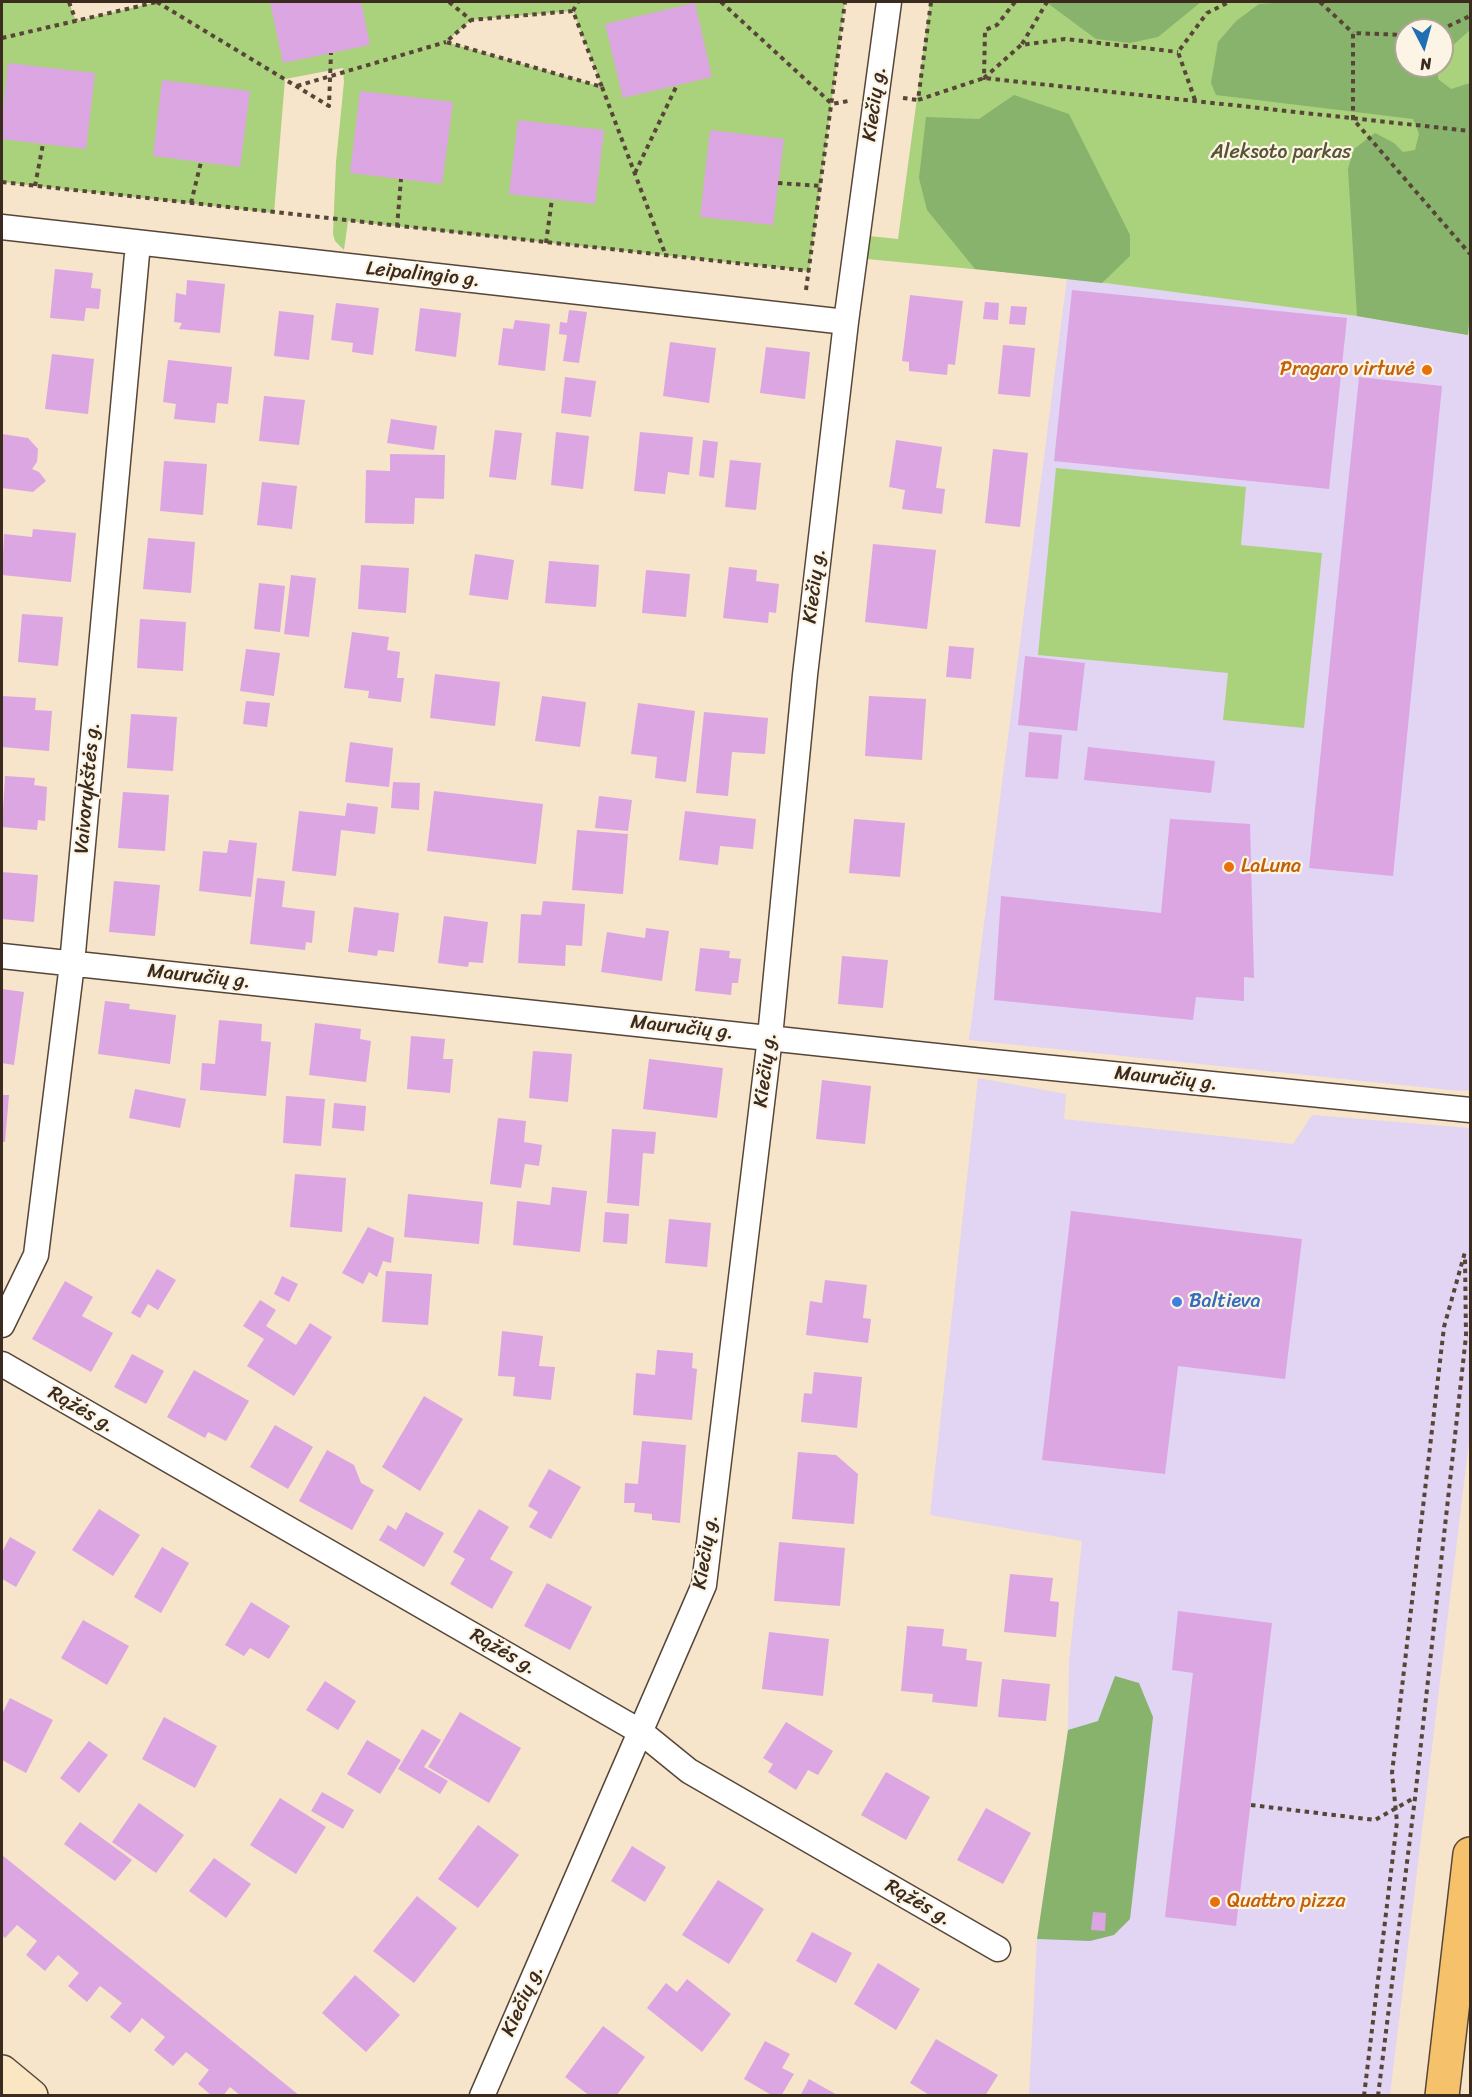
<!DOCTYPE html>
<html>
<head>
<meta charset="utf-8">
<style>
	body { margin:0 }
	#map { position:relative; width:1472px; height:2097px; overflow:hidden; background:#f6e4cb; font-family:Sriracha,sans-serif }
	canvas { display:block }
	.frame { position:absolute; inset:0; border:3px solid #3b2a1e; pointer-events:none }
	.north { position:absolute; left:1394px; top:18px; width:60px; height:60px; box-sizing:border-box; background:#fcf5e5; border:2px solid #afa495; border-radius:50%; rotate:174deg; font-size:16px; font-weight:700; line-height:24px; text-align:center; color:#3b2a1e }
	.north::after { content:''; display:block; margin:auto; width:21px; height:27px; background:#1f6fb2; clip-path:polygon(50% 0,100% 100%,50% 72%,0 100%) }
</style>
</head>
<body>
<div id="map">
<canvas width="1472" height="2097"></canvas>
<div class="frame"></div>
<div class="north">N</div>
</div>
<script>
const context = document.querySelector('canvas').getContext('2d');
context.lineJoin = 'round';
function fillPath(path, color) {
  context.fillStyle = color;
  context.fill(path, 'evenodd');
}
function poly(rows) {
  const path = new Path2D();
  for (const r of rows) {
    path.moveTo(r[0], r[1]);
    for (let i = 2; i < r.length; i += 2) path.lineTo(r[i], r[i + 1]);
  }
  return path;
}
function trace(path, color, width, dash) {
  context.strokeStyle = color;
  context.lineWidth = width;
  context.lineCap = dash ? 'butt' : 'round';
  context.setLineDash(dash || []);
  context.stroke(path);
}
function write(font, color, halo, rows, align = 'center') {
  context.font = font + ' Sriracha,sans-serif';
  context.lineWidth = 4.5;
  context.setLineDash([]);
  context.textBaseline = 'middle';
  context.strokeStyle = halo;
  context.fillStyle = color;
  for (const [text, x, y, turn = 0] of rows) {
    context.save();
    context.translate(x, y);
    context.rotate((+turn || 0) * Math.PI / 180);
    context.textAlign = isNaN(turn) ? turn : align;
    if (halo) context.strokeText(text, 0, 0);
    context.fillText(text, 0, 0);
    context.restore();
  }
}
fillPath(poly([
	[1067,278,1357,316,1468,335,1470,311,1470,1090,1460,1091,969,1040],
	[978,1078,1066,1094,1064,1119,1293,1144,1312,1115,1470,1128,1470,1433,1390,2095,1029,2095,1037,1939,1068,1730,1069,1662,1082,1541,930,1515]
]), '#e2d4f3');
fillPath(poly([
	[2,2,69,2,76,21,157,2,845,2,809,271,348,221,344,250,335,241,333,234,336,162,344,82,343,68,285,79,274,213,2,182],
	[573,11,602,87,446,42,471,20],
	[930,2,1470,2,1470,311,1468,335,1357,316,1067,278,867,259,869,236,898,239],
	[1406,30,1442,30,1442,66,1406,66],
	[1056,468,1246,487,1241,545,1322,553,1304,728,1223,720,1228,673,1038,655]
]), '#aad17c');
fillPath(poly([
	[1046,2,1201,2,1158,37,1130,43,1096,39],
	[1287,2,1470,2,1470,30,1442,55,1442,30,1406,30,1406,66,1438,66,1438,79,1451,89,1470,83,1470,311,1468,335,1357,316,1348,169,1354,149,1375,133,1394,143,1403,152,1415,150,1419,134,1413,119,1216,95,1211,83,1218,42,1236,21,1259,4],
	[1014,95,1069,114,1130,235,1130,256,1102,283,975,269,927,210,919,178,926,117,979,119],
	[1115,1676,1139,1683,1153,1717,1130,1919,1114,1935,1090,1941,1037,1939,1068,1730,1098,1721]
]), '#87b36c');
fillPath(poly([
	[270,2,361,2,370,45,283,63],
	[695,3,712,77,623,98,605,24],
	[8,63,95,73,86,149,2,139,2,121],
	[162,80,250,91,240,167,153,156],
	[360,91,453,102,442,184,350,173],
	[518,120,604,130,595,204,509,194],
	[710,130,784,139,773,225,700,217],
	[55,269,93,273,91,288,101,289,99,309,86,308,84,321,50,318],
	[187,280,225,284,220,333,179,329,182,323,174,322,176,293,186,295],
	[1072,290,1347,318,1329,489,1054,461],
	[910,295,963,301,955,365,948,364,947,375,909,371,909,362,902,361],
	[985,302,999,303,998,320,983,319],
	[336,303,379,308,373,355,352,352,353,343,331,340],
	[1011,306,1027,307,1025,325,1009,324],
	[420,308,461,313,456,357,415,351],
	[569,310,587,312,579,363,563,361,567,335,559,334,560,322,567,323],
	[279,311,314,315,309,360,274,356],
	[515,320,550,324,545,371,498,365,503,328,513,329],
	[670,342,716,348,709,403,663,396],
	[1003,345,1035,348,1030,397,998,394],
	[766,347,810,352,805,399,760,393],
	[52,354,94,359,88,414,45,409],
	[168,360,232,367,228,404,217,403,215,423,174,419,176,404,163,402],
	[565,377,596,381,591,417,561,413],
	[1359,377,1442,386,1393,876,1309,868],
	[264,396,305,400,299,445,259,441],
	[391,419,437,426,434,450,387,443],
	[495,430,522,433,516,480,489,477],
	[556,432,589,436,583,489,551,485],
	[640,432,693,437,689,475,668,472,665,494,634,491],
	[2,434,28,438,38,449,37,462,32,469,39,472,46,481,33,492,2,488],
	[703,440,718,442,714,478,699,476],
	[896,440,942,447,936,488,945,489,942,514,902,509,905,490,889,487],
	[993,449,1028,453,1020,527,985,523],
	[390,454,445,455,444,499,415,498,414,524,365,523,366,470,390,471],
	[730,460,761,463,756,510,725,507],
	[164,461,207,464,203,515,160,511],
	[262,482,297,486,292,529,257,525],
	[33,529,76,533,71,582,2,575,4,534,32,537],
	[148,538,195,542,191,593,143,589],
	[873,544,936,550,927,629,865,622],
	[475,554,514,560,508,600,469,595],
	[549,561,599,565,596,607,545,603],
	[361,565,409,568,406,613,358,609],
	[729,567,757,570,756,581,779,584,776,613,769,612,768,623,723,618],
	[646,570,690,574,686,617,642,613],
	[291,575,316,578,309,637,284,634],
	[259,583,285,586,280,632,254,629],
	[22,614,63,617,58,666,18,662],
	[140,619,186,622,183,671,137,668],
	[352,632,389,637,387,650,400,652,397,678,404,678,401,702,368,698,369,691,344,688],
	[949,646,974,648,971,679,946,677],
	[246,649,280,653,274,696,240,691],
	[1025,656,1085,663,1077,731,1018,725],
	[435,674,500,682,495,726,430,718],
	[2,696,36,698,35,710,52,711,49,751,2,747],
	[542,696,586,702,580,747,535,741],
	[869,696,926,699,922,760,865,756],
	[246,701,270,703,267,727,243,724],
	[638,703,695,711,686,782,655,778,657,757,631,754],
	[704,712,768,718,765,754,732,752,728,796,696,793],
	[131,714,177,717,173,771,127,768],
	[1029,732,1062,735,1058,779,1025,777],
	[350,742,393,748,389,787,345,782],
	[1088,747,1215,761,1211,793,1084,780],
	[5,776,35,778,34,785,47,787,45,821,38,820,37,830,2,827],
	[393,782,420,783,419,810,391,808],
	[434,791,543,804,536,864,427,851],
	[123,792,169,795,165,851,118,848],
	[599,796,632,800,628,831,595,828],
	[347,803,378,807,375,834,341,830,336,876,292,871,299,811,345,816],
	[685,811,756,819,753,849,720,846,718,865,679,860],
	[854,819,905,823,900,877,849,873],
	[1170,819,1250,824,1254,978,1244,977,1244,1001,1196,997,1193,1020,994,1000,1001,896,1161,913],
	[577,830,628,834,623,894,572,890],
	[229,840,257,843,251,897,199,891,203,851,227,853],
	[2,872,38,875,34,922,2,919],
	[257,878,285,881,282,907,315,911,312,943,306,942,305,950,250,944],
	[114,881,160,885,155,936,109,932],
	[543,901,585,904,582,946,566,945,565,966,518,963,521,914,541,915],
	[354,907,399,913,394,952,378,950,377,956,348,952],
	[444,916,488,922,483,963,469,962,468,967,438,963],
	[646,928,669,931,662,981,601,972,607,932,645,938],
	[700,948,730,951,729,958,741,959,738,983,732,983,731,995,695,991],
	[842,956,888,960,883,1008,838,1004],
	[2,989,24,992,14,1065,2,1063],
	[105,1001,130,1004,129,1009,176,1015,170,1064,98,1054],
	[219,1020,262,1024,261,1041,271,1042,266,1096,200,1090,202,1063,215,1064],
	[315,1023,361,1029,360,1039,371,1041,366,1082,309,1075],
	[411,1036,445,1039,443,1059,453,1059,450,1093,407,1089],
	[533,1051,572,1054,568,1102,529,1098],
	[649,1059,723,1068,717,1118,643,1109],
	[822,1080,871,1086,865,1144,816,1139],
	[135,1089,186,1099,180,1128,129,1118],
	[2,1095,9,1095,5,1142,2,1142],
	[286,1096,325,1099,321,1146,283,1143],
	[334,1103,366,1106,364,1131,332,1128],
	[498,1118,526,1121,524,1142,542,1145,539,1166,525,1164,521,1188,490,1184],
	[612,1129,656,1132,654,1154,643,1153,639,1206,607,1203],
	[295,1174,346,1178,342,1232,290,1227],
	[552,1187,587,1191,580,1252,513,1245,517,1201,550,1205],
	[408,1194,483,1202,479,1244,404,1237],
	[1071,1211,1302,1239,1285,1379,1178,1366,1165,1474,1042,1460],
	[605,1212,629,1214,627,1244,603,1242],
	[669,1219,711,1223,707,1267,665,1263],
	[368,1227,394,1238,391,1263,383,1261,377,1277,369,1272,363,1284,342,1273],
	[157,1269,176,1280,158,1310,148,1304,140,1318,131,1313],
	[386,1271,432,1274,428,1325,382,1322],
	[282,1276,298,1284,289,1302,274,1294],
	[825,1280,867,1285,863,1318,871,1319,868,1343,806,1335,810,1301,822,1303],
	[65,1281,93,1297,82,1316,113,1333,91,1372,32,1339],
	[260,1300,276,1310,266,1326,296,1345,310,1323,332,1337,294,1396,247,1366,264,1339,243,1326],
	[502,1331,543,1336,539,1366,555,1367,551,1400,513,1396,515,1377,498,1376],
	[657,1350,693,1353,692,1368,697,1369,692,1420,633,1415,636,1373,655,1375],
	[132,1354,164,1371,146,1404,114,1387],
	[194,1370,249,1401,226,1441,208,1432,205,1438,167,1417],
	[814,1372,862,1377,857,1428,801,1422,804,1393,812,1394],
	[424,1396,463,1419,420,1491,382,1467],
	[275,1425,313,1447,288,1489,250,1467],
	[642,1441,686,1445,680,1523,652,1520,652,1514,634,1512,635,1503,624,1503,625,1483,638,1484],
	[327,1450,354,1465,361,1483,374,1490,352,1530,299,1501],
	[798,1452,836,1455,858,1474,854,1524,792,1519],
	[549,1469,581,1487,551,1539,529,1527,538,1512,528,1506],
	[99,1509,140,1535,113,1576,72,1550],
	[479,1509,509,1527,490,1559,513,1572,492,1609,450,1584,465,1559,453,1552],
	[406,1512,444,1533,424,1567,379,1540,388,1525,396,1530],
	[10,1537,36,1552,16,1587,2,1579,2,1552],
	[779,1542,845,1548,840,1606,774,1601],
	[162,1547,189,1563,161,1613,134,1597],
	[1010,1574,1053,1578,1050,1601,1059,1602,1056,1637,1004,1632],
	[547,1583,592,1607,570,1650,524,1626],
	[251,1602,290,1626,269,1659,250,1648,244,1656,225,1645],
	[1178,1611,1272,1623,1236,1926,1165,1917,1193,1673,1172,1670],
	[83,1620,129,1646,107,1685,61,1658],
	[907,1626,944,1629,942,1646,967,1649,966,1660,982,1662,977,1707,932,1702,933,1694,901,1691],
	[769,1632,829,1639,823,1696,762,1689],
	[1002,1679,1050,1684,1046,1721,998,1717],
	[325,1681,356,1701,338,1730,306,1710],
	[10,1698,53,1720,26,1773,2,1760,2,1714],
	[460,1712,521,1748,489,1803,428,1767],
	[164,1717,217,1746,195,1788,142,1759],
	[786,1722,833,1751,818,1775,808,1770,796,1790,768,1772,773,1764,763,1758],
	[422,1729,441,1740,424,1767,448,1781,440,1794,398,1769],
	[367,1740,401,1760,380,1794,347,1774],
	[89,1741,108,1755,79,1793,60,1778],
	[886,1772,930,1797,906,1840,861,1815],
	[322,1792,354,1810,343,1829,311,1811],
	[280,1798,326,1827,296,1874,250,1845],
	[139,1803,184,1835,156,1873,112,1842],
	[986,1808,1031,1833,1003,1884,957,1860],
	[80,1822,132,1860,115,1881,64,1844],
	[478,1825,519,1855,478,1908,438,1879],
	[632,1846,666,1867,645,1902,611,1881],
	[2,1855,136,1963,300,2096,241,2096,230,2087,223,2096,212,2096,198,2084,209,2070,186,2052,173,2066,154,2050,165,2037,142,2018,130,2033,110,2017,122,2003,100,1986,87,2002,68,1986,79,1973,58,1955,45,1971,26,1955,37,1941,17,1925,5,1938,2,1935],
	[214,1858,251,1884,226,1918,189,1891],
	[718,1880,764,1909,729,1964,682,1935],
	[417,1896,457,1928,414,1983,373,1951],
	[1093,1912,1106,1913,1105,1931,1091,1930],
	[812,1932,852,1953,836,1983,796,1961],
	[878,1963,920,1989,896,2030,854,2004],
	[355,1975,400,2015,366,2052,322,2013],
	[687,1979,731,2014,702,2052,647,2008,666,1983,677,1992],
	[603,2026,645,2057,616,2096,590,2096,565,2077],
	[936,2039,998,2075,985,2096,931,2096,910,2083],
	[765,2041,790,2054,782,2068,794,2074,781,2096,773,2096,744,2079],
	[809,2079,839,2096,800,2096]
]), '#dca6e2');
const street = poly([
	[2,227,846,322],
	[2,956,983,1061,1470,1110],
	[2,1325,36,1255,72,964,138,243],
	[2,1364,641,1732,689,1771,998,1949],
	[482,2096,704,1585,770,1037,805,675,846,322,889,2]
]);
const secondary = poly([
	[2,2072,31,2096]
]);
const primary = poly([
	[1442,2096,1470,1854]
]);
trace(street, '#574638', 27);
trace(secondary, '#574638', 36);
trace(primary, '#574638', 36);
trace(poly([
	[69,2,76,21],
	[157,2,329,106,331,53],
	[449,2,471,20,573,11,602,87,446,42,471,20],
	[721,2,832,104,848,101],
	[931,2,918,100,984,78,1470,131],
	[1015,2,997,25,985,30,984,78,1021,45,1065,39,1178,52],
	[1320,2,1353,33],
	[573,11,578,2],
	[1440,30,1470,16],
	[1406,35,1353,33,1353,119,1470,254],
	[2,38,157,2],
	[1022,44,1047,2],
	[297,86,446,42],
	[602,87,666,256],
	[903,98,918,100],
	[1195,100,1178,52,1207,13,1229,2],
	[635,173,677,85],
	[2,182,809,271],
	[778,183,821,186],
	[35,186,43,144],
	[191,203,201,162],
	[397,227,401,179],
	[546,243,552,199],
	[806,290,845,2],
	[1251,1805,1375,1820,1414,1798],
	[1364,2096,1397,1822,1392,1773,1444,1327,1465,1252],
	[1378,2096,1415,1798,1466,1336,1465,1258]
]), '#574638', 4, [4.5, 4.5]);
trace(street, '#fff', 24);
trace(secondary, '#fbe6c4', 33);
trace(primary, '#f5c16b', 33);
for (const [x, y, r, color] of [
	[1427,370,6,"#e8710a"],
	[1229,867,6,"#e8710a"],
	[1177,1302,6,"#3f7fe0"],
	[1215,1902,6,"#e8710a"]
]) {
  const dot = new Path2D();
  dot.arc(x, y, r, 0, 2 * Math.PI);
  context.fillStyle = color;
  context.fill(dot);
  trace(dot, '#fcf5e5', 2);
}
write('20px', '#3b2a1e', '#fcf5e5', [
	["Kiečių g.",875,104,-82],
	["Leipalingio g.",423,275,6],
	["Kiečių g.",815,586,-83],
	["Vaivorykštės g.",88,788,-85],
	["Mauručių g.",199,977,6],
	["Mauručių g.",682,1028,6],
	["Kiečių g.",766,1070,-83],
	["Mauručių g.",1166,1079,6],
	["Rąžės g.",81,1410,30],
	["Kiečių g.",706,1552,-81],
	["Rąžės g.",503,1652,30],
	["Rąžės g.",918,1903,30],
	["Kiečių g.",523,2001,-66]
]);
write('20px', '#575436', '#fcf5e5', [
	["Aleksoto parkas",1281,153]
]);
write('20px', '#c56008', '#fcf5e5', [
	["Pragaro virtuvė",1415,370,"right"],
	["LaLuna",1241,867],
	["Quattro pizza",1227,1902]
], 'left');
write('20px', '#366cbe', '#fcf5e5', [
	["Baltieva",1189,1302]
], 'left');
</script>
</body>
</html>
